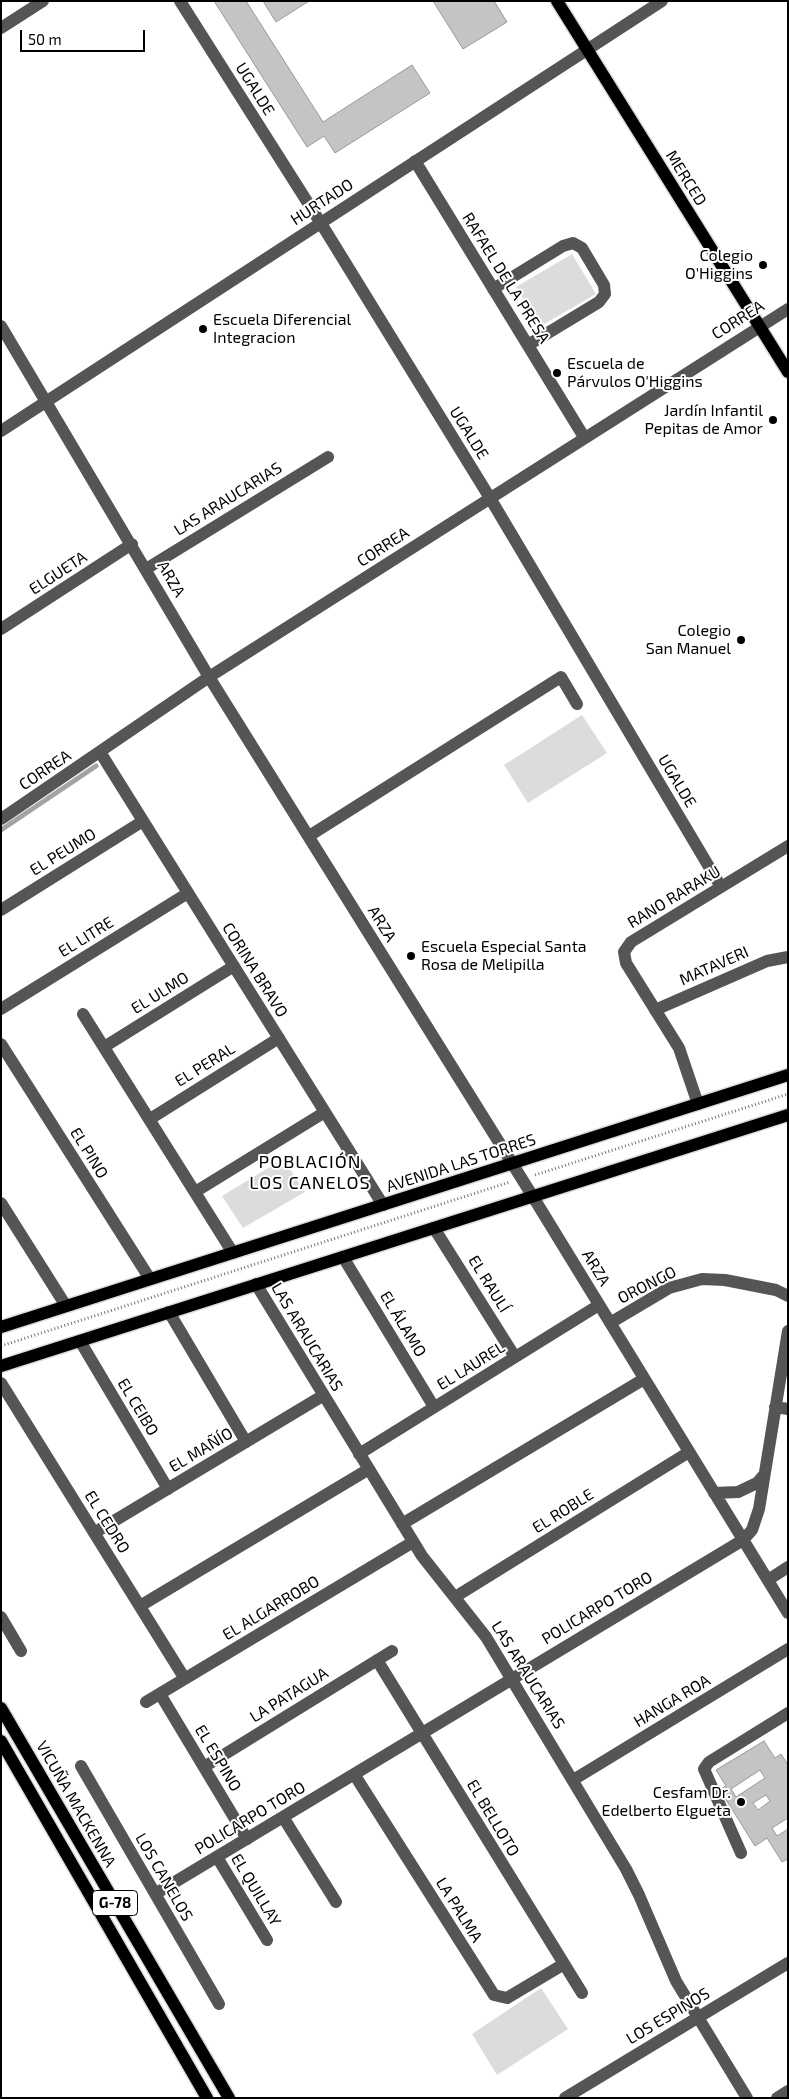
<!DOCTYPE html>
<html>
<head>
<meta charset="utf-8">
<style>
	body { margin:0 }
	#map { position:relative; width:789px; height:2099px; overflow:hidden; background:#fff; font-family:"Exo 2",sans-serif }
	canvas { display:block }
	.frame { position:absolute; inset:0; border:2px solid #000; pointer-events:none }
	.scale { position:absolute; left:20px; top:30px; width:125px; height:22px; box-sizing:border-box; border:2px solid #000; border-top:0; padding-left:6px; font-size:15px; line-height:18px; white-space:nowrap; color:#000; -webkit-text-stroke:4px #fff; paint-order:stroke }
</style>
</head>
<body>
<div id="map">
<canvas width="789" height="2099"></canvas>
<div class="frame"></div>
<div class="scale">50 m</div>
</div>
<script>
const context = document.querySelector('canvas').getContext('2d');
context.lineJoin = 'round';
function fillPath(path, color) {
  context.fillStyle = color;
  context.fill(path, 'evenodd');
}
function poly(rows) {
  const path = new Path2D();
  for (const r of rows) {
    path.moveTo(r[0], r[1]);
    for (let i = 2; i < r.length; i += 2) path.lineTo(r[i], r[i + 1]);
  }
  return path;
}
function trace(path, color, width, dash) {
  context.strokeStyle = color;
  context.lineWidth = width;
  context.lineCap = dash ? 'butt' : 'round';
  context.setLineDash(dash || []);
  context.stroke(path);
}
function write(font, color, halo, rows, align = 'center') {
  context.font = font + ' "Exo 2",sans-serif';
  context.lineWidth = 4;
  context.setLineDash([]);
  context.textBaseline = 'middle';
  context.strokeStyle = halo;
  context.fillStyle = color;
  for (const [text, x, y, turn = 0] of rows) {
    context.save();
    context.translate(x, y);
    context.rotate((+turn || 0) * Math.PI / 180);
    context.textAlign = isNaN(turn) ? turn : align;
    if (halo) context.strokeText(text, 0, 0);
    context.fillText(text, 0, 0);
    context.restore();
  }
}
fillPath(poly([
	[572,254,596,294,539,327,516,287],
	[582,715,607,753,528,803,504,765],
	[283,1159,305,1192,243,1228,222,1196],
	[541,1988,568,2029,497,2075,472,2034]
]), '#dcdcdc');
trace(poly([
	[1,830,96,766]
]), '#a3a3a3', 5);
const building = poly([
	[214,1,246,1,323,122,412,65,430,93,335,153,324,136,307,147,214,1],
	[263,1,309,1,276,22,263,1],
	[433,1,494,1,507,22,463,49,433,1],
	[764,1741,775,1758,781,1754,788,1765,788,1818,772,1828,777,1836,788,1829,788,1859,782,1862,767,1838,755,1846,720,1790,726,1786,716,1770,764,1741],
	[760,1770,765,1778,736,1797,731,1789,760,1770],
	[766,1795,770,1801,758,1810,753,1803,766,1795]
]);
fillPath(building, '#c4c4c4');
trace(building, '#999', 1);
const major = poly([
	[557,1,788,372],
	[1,1327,788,1075],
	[1,1366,788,1115],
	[1,1708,229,2098],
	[1,1741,207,2098]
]);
trace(major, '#dbdbdb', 15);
trace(poly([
	[535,1175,788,1094],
	[1,1346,510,1182]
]), '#777', 3, [1, 2.5]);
trace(poly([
	[180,1,327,233,490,498,721,887],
	[1,28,43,1],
	[415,161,584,437],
	[493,289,563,246,573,243,582,248,604,285,605,294,599,302,528,345],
	[1,326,209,677,535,1200,788,1613],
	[1,431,662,1],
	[146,569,328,457],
	[1,629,132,544],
	[100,752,383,1205],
	[1,819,209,677,788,309],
	[309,836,561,677,577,704],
	[1,910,143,821],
	[1,1009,188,893],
	[655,1010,767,961,788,957],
	[83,1014,233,1253],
	[1,1044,150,1279],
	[104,1047,234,966],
	[698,1104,679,1048,626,963,624,952,631,942,788,846],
	[150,1119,279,1038],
	[195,1192,325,1112],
	[1,1203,66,1306],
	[434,1228,515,1357],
	[343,1257,434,1407],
	[256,1284,422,1556,486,1637,626,1869,639,1895,676,1981,747,2098],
	[169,1312,246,1442],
	[610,1323,669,1288,702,1279,725,1280,776,1290,788,1296],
	[80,1341,168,1489],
	[1,1383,185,1679],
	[775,1407,788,1409],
	[359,1454,599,1305],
	[714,1493,738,1492,757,1483,764,1475],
	[402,1524,644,1379],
	[94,1533,324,1395],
	[768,1580,788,1567],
	[455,1597,689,1452],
	[140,1606,369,1469],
	[1,1617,21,1651],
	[377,1660,582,1993],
	[160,1694,247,1839],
	[146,1702,413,1542],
	[81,1766,219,2004],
	[204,1767,392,1651],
	[354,1774,494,1995,507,1998,564,1964],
	[573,1780,788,1649],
	[283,1817,336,1902],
	[741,1853,704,1769,709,1762,788,1713],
	[217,1857,267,1940],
	[155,1894,743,1540,752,1530,759,1509,788,1331],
	[565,2098,788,1963],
	[777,2098,788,2091]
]), '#555', 12);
trace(major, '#000', 12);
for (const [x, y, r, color] of [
	[763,265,5,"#000"],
	[203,329,5,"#000"],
	[557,373,5,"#000"],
	[773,420,5,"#000"],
	[741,640,5,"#000"],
	[411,956,5,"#000"],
	[741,1802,5,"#000"]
]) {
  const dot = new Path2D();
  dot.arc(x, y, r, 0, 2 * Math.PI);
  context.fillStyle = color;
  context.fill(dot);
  trace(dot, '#fff', 2);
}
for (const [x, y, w] of [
	[115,1903,45]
]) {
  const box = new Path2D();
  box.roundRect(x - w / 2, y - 12.5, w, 25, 4);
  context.fillStyle = '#fff';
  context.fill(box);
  trace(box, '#000', 1);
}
write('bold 15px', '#000', null, [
	["G-78",115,1903]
]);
write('16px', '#000', '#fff', [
	["UGALDE",255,89,58],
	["MERCED",686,178,58],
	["HURTADO",322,202,-33],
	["RAFAEL DE LA PRESA",506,278,58],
	["CORREA",738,320,-32],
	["UGALDE",469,433,58],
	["LAS ARAUCARIAS",228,499,-32],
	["CORREA",383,547,-33],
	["ELGUETA",58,573,-33],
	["ARZA",171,579,60],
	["CORREA",45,770,-34],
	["UGALDE",677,781,59],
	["EL PEUMO",63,852,-32],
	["RANO RARAKU",674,897,-31],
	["ARZA",382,924,58],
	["EL LITRE",86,937,-32],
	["MATAVERI",714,966,-24],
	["CORINA BRAVO",255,970,58],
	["EL ULMO",160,993,-32],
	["EL PERAL",205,1065,-32],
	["EL PINO",89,1153,58],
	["AVENIDA LAS TORRES",461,1163,-18],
	["ARZA",596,1268,59],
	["EL RAULÍ",489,1284,58],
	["ORONGO",647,1285,-27],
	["EL ÁLAMO",403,1324,59],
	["LAS ARAUCARIAS",307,1337,59],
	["EL LAUREL",471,1366,-32],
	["EL CEIBO",138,1407,59],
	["EL MAÑÍO",201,1450,-31],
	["EL ROBLE",563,1511,-32],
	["EL CEDRO",107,1522,58],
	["EL ALGARROBO",271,1608,-31],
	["POLICARPO TORO",597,1608,-31],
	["LAS ARAUCARIAS",528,1675,58],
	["LA PATAGUA",289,1695,-32],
	["HANGA ROA",672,1701,-31],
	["EL ESPINO",218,1758,59],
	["VICUÑA MACKENNA",76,1804,60],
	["POLICARPO TORO",250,1818,-31],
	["EL BELLOTO",493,1818,59],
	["LOS CANELOS",164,1877,60],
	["EL QUILLAY",256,1890,59],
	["LA PALMA",459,1910,58],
	["LOS ESPINOS",668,2016,-31]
]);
write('16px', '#000', '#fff', [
	["Colegio",753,256],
	["O'Higgins",753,274],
	["Escuela Diferencial",213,320,"left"],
	["Integracion",213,338,"left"],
	["Escuela de",567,364,"left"],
	["Párvulos O'Higgins",567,382,"left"],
	["Jardín Infantil",763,411],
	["Pepitas de Amor",763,429],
	["Colegio",731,631],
	["San Manuel",731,649],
	["Escuela Especial Santa",421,947,"left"],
	["Rosa de Melipilla",421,965,"left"],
	["Cesfam Dr.",731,1793],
	["Edelberto Elgueta",731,1811]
], 'right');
context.letterSpacing = '1px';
write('18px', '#000', '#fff', [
	["POBLACIÓN",310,1162],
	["LOS CANELOS",310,1183]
]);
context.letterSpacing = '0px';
</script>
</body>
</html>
